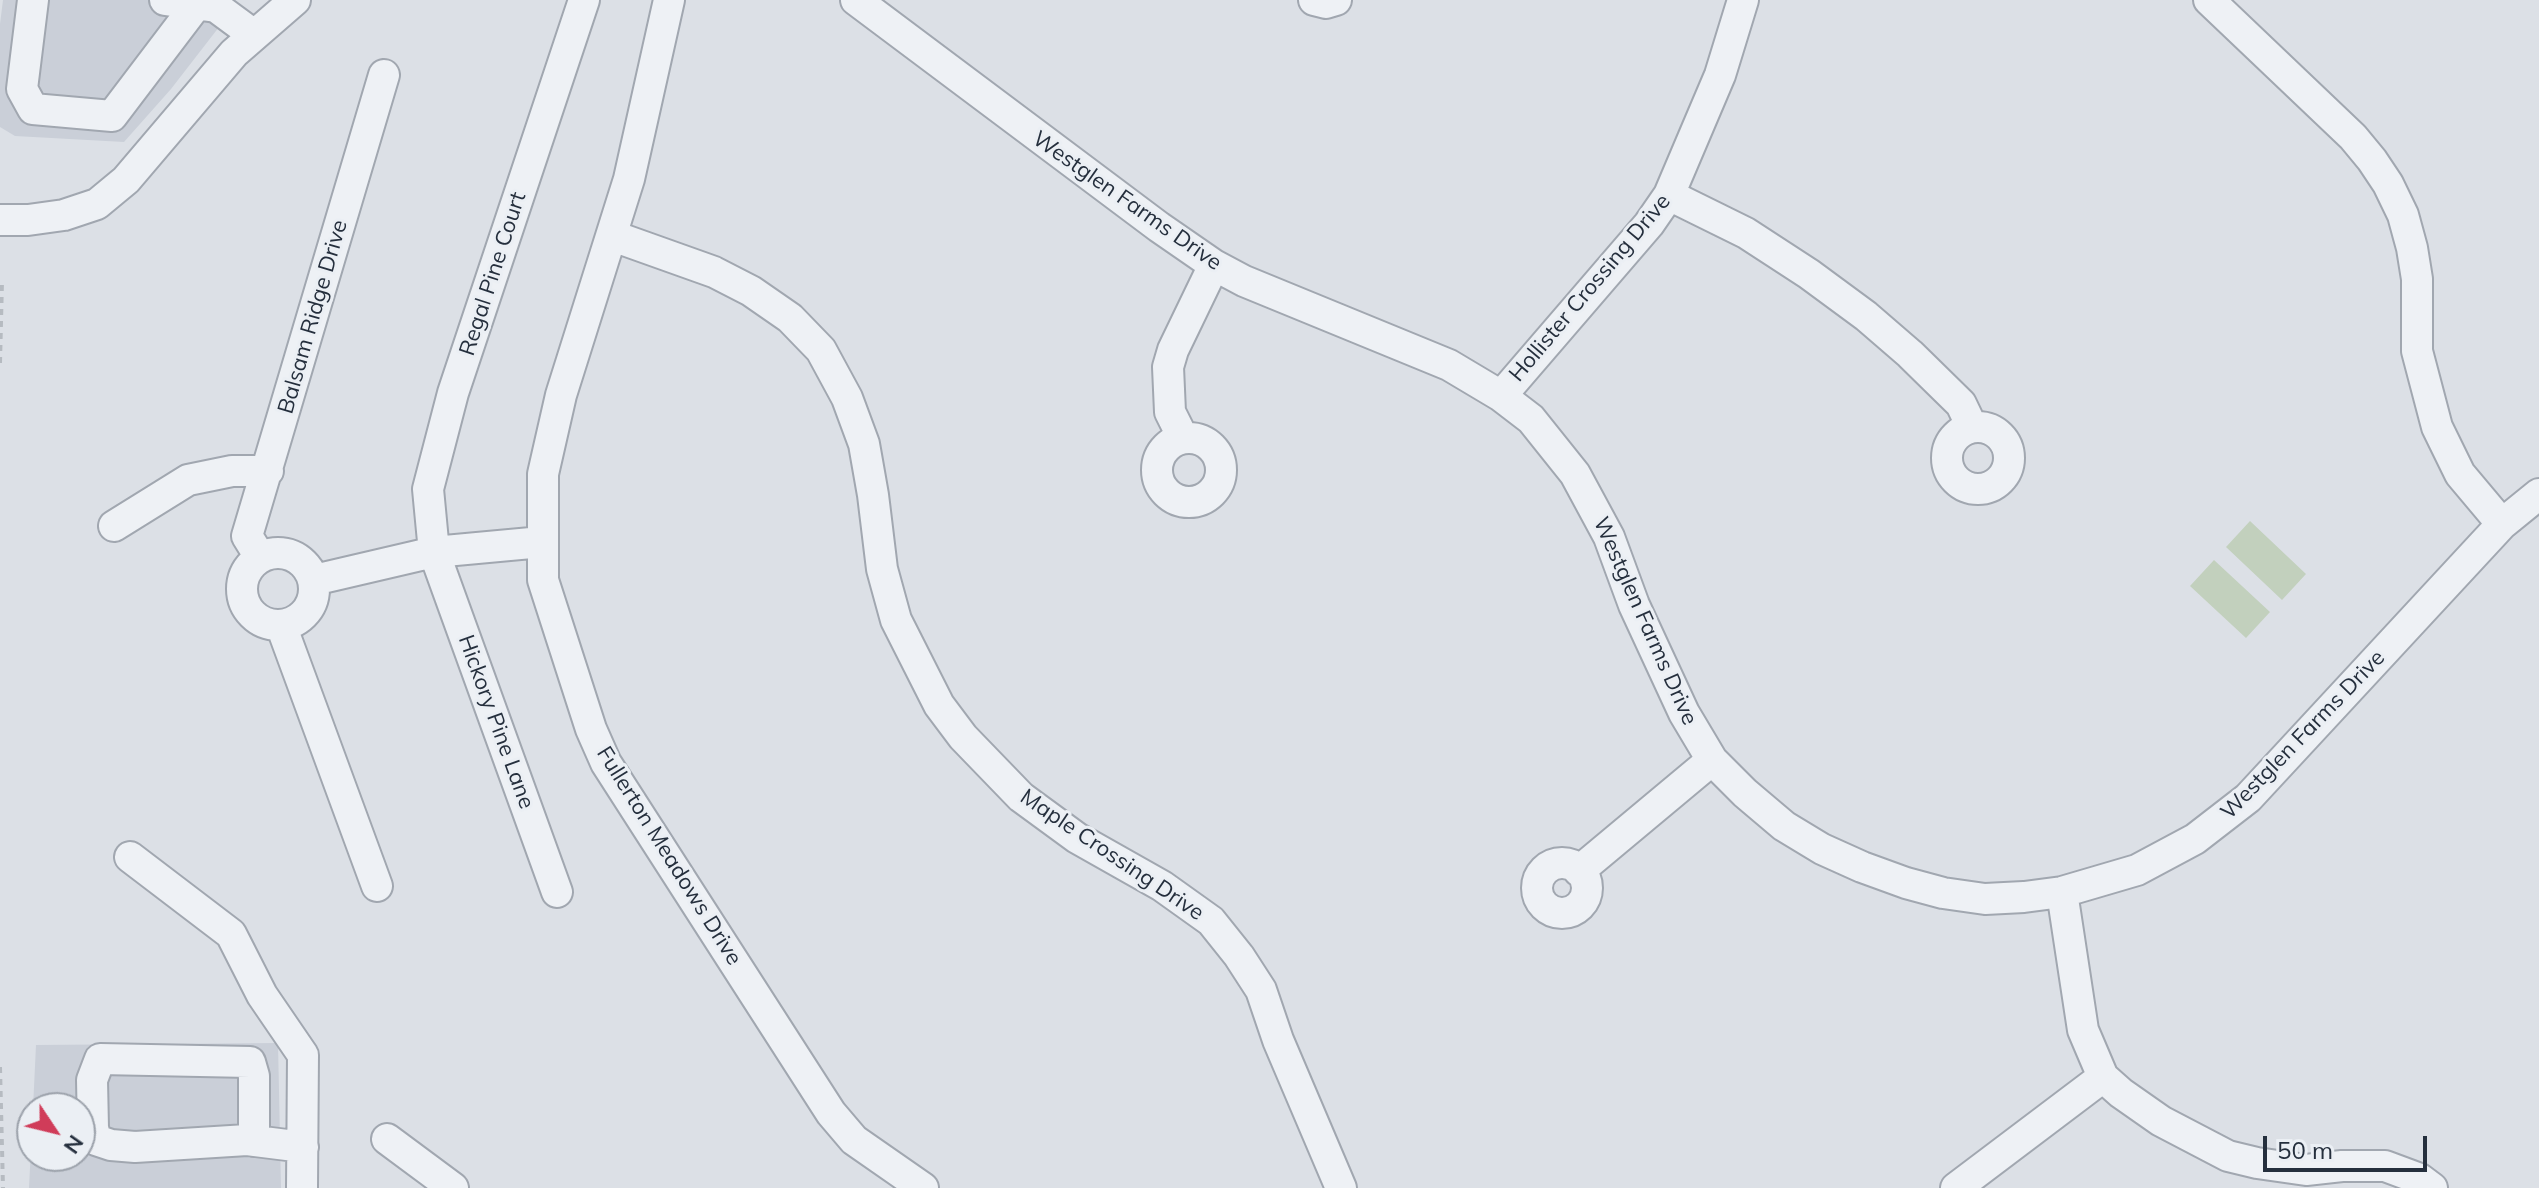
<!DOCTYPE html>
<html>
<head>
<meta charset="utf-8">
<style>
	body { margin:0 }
	#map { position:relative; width:2539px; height:1188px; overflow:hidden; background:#dce0e6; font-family:Mulish,sans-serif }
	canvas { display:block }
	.north { position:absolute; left:16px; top:1092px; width:80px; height:80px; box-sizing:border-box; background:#ebeff4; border:2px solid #9ca2ab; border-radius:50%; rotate:125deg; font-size:22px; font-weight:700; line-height:32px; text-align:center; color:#252f3d }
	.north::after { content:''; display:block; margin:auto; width:28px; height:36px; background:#d03c59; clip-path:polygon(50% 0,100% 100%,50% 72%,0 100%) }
	.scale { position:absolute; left:2263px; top:1136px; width:164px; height:36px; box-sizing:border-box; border:4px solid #252f3d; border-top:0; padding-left:10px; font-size:24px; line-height:28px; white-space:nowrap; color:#252f3d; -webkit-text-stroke:6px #ebeff4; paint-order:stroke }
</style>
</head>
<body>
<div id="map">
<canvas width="2539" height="1188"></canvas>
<div class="north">N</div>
<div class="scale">50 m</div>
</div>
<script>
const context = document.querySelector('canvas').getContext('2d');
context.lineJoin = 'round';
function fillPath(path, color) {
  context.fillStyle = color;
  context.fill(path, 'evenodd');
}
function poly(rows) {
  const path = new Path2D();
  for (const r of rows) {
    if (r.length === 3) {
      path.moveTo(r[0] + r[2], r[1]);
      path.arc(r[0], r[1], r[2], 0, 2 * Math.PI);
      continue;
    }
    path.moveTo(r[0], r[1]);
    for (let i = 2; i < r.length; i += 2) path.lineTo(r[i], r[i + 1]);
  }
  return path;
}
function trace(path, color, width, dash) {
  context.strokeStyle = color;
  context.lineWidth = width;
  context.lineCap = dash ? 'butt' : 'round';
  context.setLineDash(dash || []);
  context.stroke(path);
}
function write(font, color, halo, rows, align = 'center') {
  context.font = font + ' Mulish,sans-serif';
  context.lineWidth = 6;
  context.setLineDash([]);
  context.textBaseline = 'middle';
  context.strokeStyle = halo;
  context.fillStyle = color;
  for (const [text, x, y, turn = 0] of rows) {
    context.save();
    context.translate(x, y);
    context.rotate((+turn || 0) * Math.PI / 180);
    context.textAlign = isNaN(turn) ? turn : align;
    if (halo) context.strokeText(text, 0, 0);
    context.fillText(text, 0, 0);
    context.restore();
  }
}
fillPath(poly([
	[3,0,223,0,233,9,171,89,124,142,15,136,0,127,0,24],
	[278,1043,281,1188,29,1188,32,1127,32,1156,80,1156,80,1108,33,1108,36,1045]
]), '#cacfd8');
fillPath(poly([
	[2250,521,2306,574,2282,600,2226,547],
	[2214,560,2270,612,2246,638,2190,586]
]), '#c2d0bd');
const minor = poly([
	[33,0,22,89,33,109,112,116,197,4],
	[165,0,216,7,254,35],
	[669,0,629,179,561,395,543,474,543,580,591,729,606,763,831,1113,854,1140,923,1188],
	[856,0,1159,227,1214,265,1244,281,1449,365,1501,396,1531,419,1575,474,1609,537,1634,605,1684,713,1712,760,1745,793,1784,826,1822,849,1862,867,1906,883,1943,893,1985,899,2024,897,2062,892,2137,870,2195,839,2248,798,2502,524,2539,494],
	[1314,0,1326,3,1336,0],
	[2209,0,2353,137,2372,160,2388,184,2403,215,2412,248,2417,279,2417,351,2437,427,2460,474,2502,524],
	[1669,195,1746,233,1809,274,1866,316,1910,354,1961,404,1972,427],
	[0,220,28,220,64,215,97,204,126,180,234,53,295,0],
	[613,236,714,272,751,291,790,318,821,350,847,398,864,444,873,495,882,569,896,620,939,705,963,737,1021,797,1077,838,1162,886,1211,921,1239,956,1261,990,1278,1040,1341,1188],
	[1501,396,1649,224,1669,195,1720,75,1743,0],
	[1978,458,31],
	[1183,438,1170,412,1168,367,1173,350,1214,265],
	[1189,470,32],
	[114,526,188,480,232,471,268,471],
	[278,589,36],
	[260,557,247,536,384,75],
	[314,580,434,552,542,542],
	[281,625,377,886],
	[130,857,231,934,262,995,303,1055,302,1188],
	[1562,888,25],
	[1579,871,1712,760],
	[557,892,434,552,428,489,453,393,584,0],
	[2062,892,2083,1030,2103,1077,2121,1093,2161,1121,2228,1156,2257,1163,2306,1170,2342,1166,2385,1166,2420,1179,2432,1188],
	[387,1139,453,1188],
	[254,1141,254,1076,250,1062,100,1059,92,1080,93,1128,96,1140,111,1145,135,1147,247,1140,303,1147],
	[1956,1188,2103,1077]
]);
trace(minor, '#a1a7b0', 34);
trace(poly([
	[0,363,2,281],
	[0,1067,3,1188]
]), '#b6bbc1', 4, [6, 6]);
trace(minor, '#eef1f5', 30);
write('22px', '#252f3d', '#ebeff4', [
	["Westglen Farms Drive",1127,201,35],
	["Regal Pine Court",493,274,-72],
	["Hollister Crossing Drive",1590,288,-50],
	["Balsam Ridge Drive",313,317,-74],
	["Westglen Farms Drive",1645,621,66],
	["Hickory Pine Lane",496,722,70],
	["Westglen Farms Drive",2303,735,-46],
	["Maple Crossing Drive",1112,855,34],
	["Fullerton Meadows Drive",669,856,58]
]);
</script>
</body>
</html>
